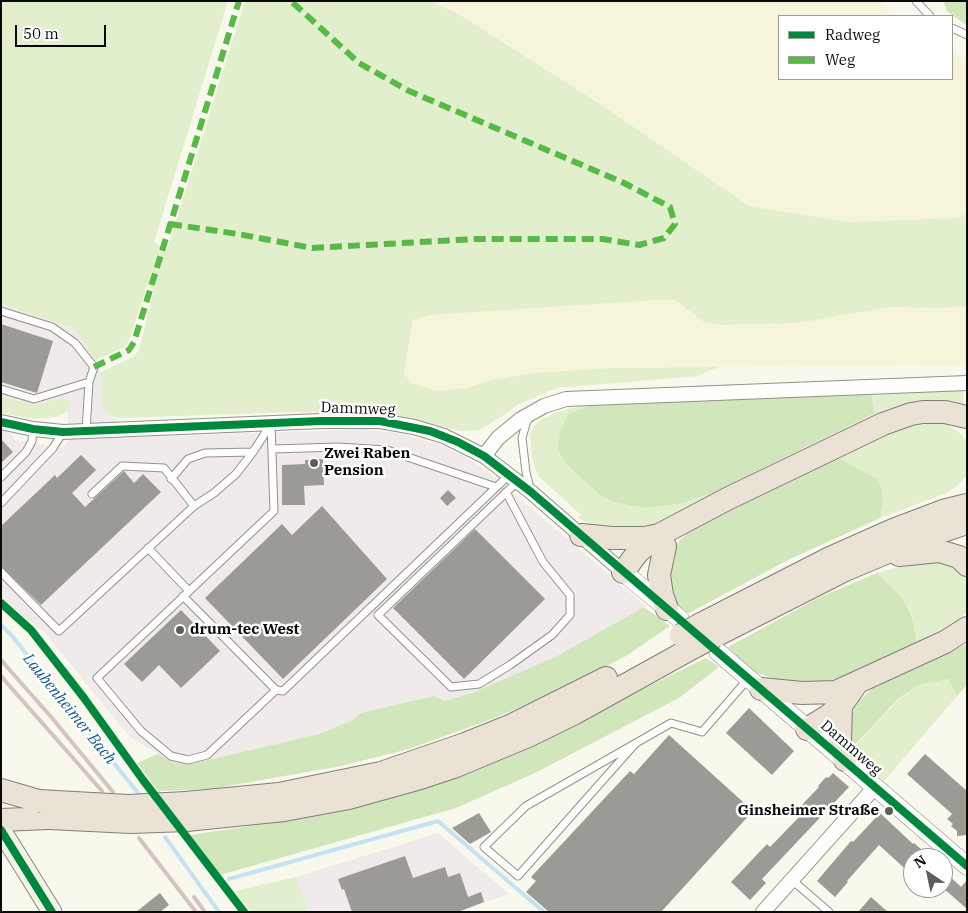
<!DOCTYPE html>
<html>
<head>
<meta charset="utf-8">
<style>
	body { margin:0 }
	#map { position:relative; width:968px; height:913px; overflow:hidden; background:#f9f8ed; font-family:"IBM Plex Serif",serif }
	canvas { display:block }
	.frame { position:absolute; inset:0; border:2px solid #0a0a0a; pointer-events:none }
	.legend { position:absolute; left:778px; top:15px; width:175px; height:65px; box-sizing:border-box; background:#fff; border:1px solid #9d9d9d; margin:0; padding:6px 9px; list-style:none; font-size:15px; color:#0a0a0a }
	.legend li { display:flex; align-items:center; gap:10px; height:25px }
	.legend b { width:25px; border:1px solid #9d9d9d }
	.north { position:absolute; left:903px; top:848px; width:50px; height:50px; box-sizing:border-box; background:#fff; border:1px solid #9d9d9d; border-radius:50%; rotate:326deg; font-size:14px; font-weight:700; line-height:20px; text-align:center; color:#0a0a0a }
	.north::after { content:''; display:block; margin:auto; width:18px; height:22px; background:#5e5d59; clip-path:polygon(50% 0,100% 100%,50% 72%,0 100%) }
	.scale { position:absolute; left:15px; top:25px; width:91px; height:22px; box-sizing:border-box; border:2px solid #0a0a0a; border-top:0; padding-left:6px; font-size:15px; line-height:18px; white-space:nowrap; color:#0a0a0a; -webkit-text-stroke:4px #fff; paint-order:stroke }
</style>
</head>
<body>
<div id="map">
<canvas width="968" height="913"></canvas>
<div class="frame"></div>
<ul class="legend">
<li><b style="height:6px;background:#00873e"></b>Radweg</li>
<li><b style="height:6px;background:#58b947"></b>Weg</li>
</ul>
<div class="north">N</div>
<div class="scale">50 m</div>
</div>
<script>
const context = document.querySelector('canvas').getContext('2d');
context.lineJoin = 'round';
function fillPath(path, color) {
  context.fillStyle = color;
  context.fill(path, 'evenodd');
}
function poly(rows) {
  const path = new Path2D();
  for (const r of rows) {
    path.moveTo(r[0], r[1]);
    for (let i = 2; i < r.length; i += 2) path.lineTo(r[i], r[i + 1]);
  }
  return path;
}
function trace(path, color, width, dash) {
  context.strokeStyle = color;
  context.lineWidth = width;
  context.lineCap = dash ? 'butt' : 'round';
  context.setLineDash(dash || []);
  context.stroke(path);
}
function write(font, color, halo, rows, align = 'center') {
  context.font = font + ' "IBM Plex Serif",serif';
  context.lineWidth = 5;
  context.setLineDash([]);
  context.textBaseline = 'middle';
  context.strokeStyle = halo;
  context.fillStyle = color;
  for (const [text, x, y, turn = 0] of rows) {
    context.save();
    context.translate(x, y);
    context.rotate((+turn || 0) * Math.PI / 180);
    context.textAlign = isNaN(turn) ? turn : align;
    if (halo) context.strokeText(text, 0, 0);
    context.fillText(text, 0, 0);
    context.restore();
  }
}
fillPath(poly([
	[1,304,73,328,96,360,101,372,101,403,109,416,120,422,121,438,364,429,402,434,438,444,465,457,486,470,646,606,557,656,472,693,444,701,361,713,351,721,319,734,186,765,172,762,131,738,44,632,12,607,1,596,1,430,10,433,15,440,62,448,69,440,68,411,71,406,58,398,35,405,1,395],
	[438,833,509,894,458,912,309,912,296,877]
]), '#f0eaeb');
fillPath(poly([
	[431,1,881,1,892,16,779,16,779,79,952,79,952,52,967,59,967,214,956,218,847,222,749,206,600,104,457,13],
	[659,300,675,300,704,322,720,325,797,323,891,307,942,308,967,306,967,365,612,368,533,373,488,381,467,388,437,391,411,383,404,373,413,320,430,315]
]), '#f6f4d9');
fillPath(poly([
	[1,1,228,1,154,242,167,250,245,1,431,1,457,13,600,104,749,206,847,222,956,218,967,214,967,306,942,308,891,307,797,323,720,325,704,322,675,300,659,300,430,315,413,320,404,373,411,383,437,391,467,388,488,381,533,373,612,368,718,367,697,376,557,388,519,404,498,419,479,430,461,431,402,417,372,413,292,412,121,418,109,416,101,403,101,372,133,357,139,350,154,290,147,285,129,340,125,347,96,360,73,328,1,304],
	[964,389,963,406,943,402,666,520,642,527,632,528,593,526,587,523,578,518,581,515,538,476,532,459,530,434,534,426,542,419,555,413,571,408,588,406,569,415,560,430,559,450,567,465,614,502,645,508,680,504,714,492,875,413,871,393],
	[1,395,35,405,63,397,70,402,71,406,68,411,56,417,36,419,15,416,1,413],
	[934,421,948,425,959,432,967,442,966,476,957,486,947,493,880,518,883,501,882,490,836,457,906,425],
	[925,561,948,562,964,573,967,576,967,611,950,629,917,647,914,625,910,610,898,593,877,573,911,563],
	[948,679,957,696,884,781,865,765,852,749,898,700,918,685],
	[296,877,309,912,251,912,236,893,238,890]
]), '#e1efcd');
fillPath(poly([
	[943,1,967,1,967,26,947,11],
	[871,393,875,413,714,492,680,504,645,508,614,502,602,496,567,465,558,450,560,430,569,414,588,406],
	[836,457,877,479,882,490,883,501,880,518,788,560,689,613,680,610,671,594,670,555,681,539,700,522],
	[877,573,898,593,909,609,914,625,917,647,846,676,824,682,800,683,780,681,752,671,728,647,820,597],
	[644,607,670,626,626,656,549,696,484,722,409,749,341,766,211,789,158,791,137,763,158,754,172,762,186,765,319,734,351,721,361,713,434,696,444,701,472,693,557,656],
	[967,644,967,685,957,696,948,679,918,685,898,699,851,749,849,725,853,711,860,700,872,689,891,679],
	[706,658,719,667,679,698,535,773,456,808,220,875,190,835,285,821,577,721]
]), '#d1e6bb');
trace(poly([
	[1,625,12,636,138,793],
	[165,837,219,912],
	[229,879,438,821,544,912]
]), '#c3e2f3', 4);
fillPath(poly([
	[1,324,53,341,37,393,1,382],
	[1,439,13,452,1,463],
	[81,455,96,470,72,493,85,507,124,471,134,483,143,474,161,492,41,605,1,566,1,526,55,475,57,478],
	[323,459,324,485,304,486,305,505,282,505,282,465,305,464,305,460],
	[448,490,456,498,447,506,440,498],
	[322,506,387,579,283,679,205,598,282,524,292,535],
	[475,529,545,599,464,679,393,608],
	[181,610,220,651,181,688,159,665,142,682,124,664],
	[749,708,794,751,772,775,726,733],
	[669,735,753,811,661,912,549,912,526,892,536,881,531,877,630,771,634,774],
	[925,754,967,791,967,835,957,836,957,831,951,826,953,824,947,819,952,814,907,774],
	[833,773,849,787,762,879,766,883,750,900,731,882,767,844,770,847,802,814,797,810,819,787,818,786,826,777,828,778],
	[479,813,491,832,470,844,452,828],
	[880,813,913,844,914,843,931,858,913,858,913,876,879,845,847,881,848,882,835,897,817,881,851,841,853,842],
	[405,856,413,878,445,867,448,877,460,873,468,897,481,892,484,902,458,912,352,912,344,889,342,890,338,879],
	[943,870,961,887,967,880,967,909,943,888],
	[160,893,169,905,160,912,136,912],
	[871,897,888,912,858,912]
]), '#9c9a94');
const service = poly([
	[916,1,930,16],
	[952,28,967,35],
	[1,311,52,327,75,343,94,367,89,382,86,431],
	[1,389,34,399,89,382],
	[529,417,526,424,522,438,526,472,530,489],
	[272,449,338,447,387,450,496,487],
	[1,477,26,452,32,441,33,429],
	[171,479,188,459,205,453,253,452],
	[506,492,543,562,570,595,570,615,552,635,510,665,479,684,451,687,378,615,517,482],
	[92,494,122,466,164,468,194,506],
	[1,503,53,448,63,432],
	[148,548,189,591],
	[1,572,59,631,194,506,214,493,236,474,253,452,271,424,274,511,97,678,141,731,171,756,188,760,207,755,276,690,183,596],
	[276,690,283,691,509,475],
	[635,744,518,876,484,847,526,806,671,723,702,732,748,679],
	[792,880,829,912]
]);
const minor = poly([
	[1,422,33,429,63,432,321,421,380,421,414,427,444,436,484,456,531,492,623,572],
	[484,456,498,438,521,419,544,406,566,399,967,383],
	[763,912,875,787]
]);
const tertiary = poly([
	[623,572,680,619],
	[718,652,967,866]
]);
const secondary = poly([
	[3,833,52,912]
]);
const trunk = poly([
	[581,535,612,538,645,538,659,535],
	[665,546,659,575,662,595,667,609],
	[899,555,939,551,959,557,967,565],
	[623,572,638,552,659,535,727,499,883,424,911,414,923,412,945,412,967,417],
	[701,624,830,558,893,530,943,511,967,505],
	[715,636,845,570,921,538,967,523],
	[761,689,802,693,836,692,945,642,967,628],
	[841,706,840,742,845,760],
	[807,729,828,716,841,706,857,683],
	[1,790,39,801],
	[186,803,279,794,381,773,465,744,510,726,606,678],
	[1,820,49,818],
	[187,820,284,810,349,798,417,779,456,766,528,736,575,713,694,647]
]);
trace(service, '#92918c', 9);
trace(minor, '#92918c', 16);
trace(tertiary, '#92918c', 19);
trace(secondary, '#888883', 21);
trace(trunk, '#7f7e7a', 24);
trace(service, '#fefefc', 7);
trace(minor, '#fefefc', 14);
trace(tertiary, '#fefefc', 18);
trace(secondary, '#f4f3e7', 19);
trace(trunk, '#eae2d4', 22);
trace(poly([
	[1,660,52,718,113,792],
	[1,676,102,791],
	[139,838,196,912],
	[194,897,205,912]
]), '#d5c3c2', 4);
const trunkBridge = poly([
	[681,635,701,624],
	[694,647,715,636],
	[39,801,128,806,186,803],
	[49,818,131,822,187,820]
]);
trace(trunkBridge, '#7f7e7a', 24, []);
trace(trunkBridge, '#eae2d4', 22);
trace(poly([
	[170,224,238,234,312,248,476,239,603,239,639,245,664,238,675,224,670,207,624,183,409,91,359,63,291,1],
	[94,367,129,350,134,342,239,1]
]), '#58b947', 6, [12, 6]);
trace(poly([
	[1,422,33,429,63,432,321,421,380,421,430,431,458,442,484,456,531,492,967,866],
	[1,603,31,630,84,698,143,780,244,912],
	[1,830,52,912]
]), '#00873e', 8);
for (const [x, y, r, color] of [
	[314,463,5,"#5e5d59"],
	[180,630,5,"#5e5d59"],
	[889,811,5,"#5e5d59"]
]) {
  const dot = new Path2D();
  dot.arc(x, y, r, 0, 2 * Math.PI);
  context.fillStyle = color;
  context.fill(dot);
  trace(dot, '#fff', 2);
}
write('15px', '#0a0a0a', '#fff', [
	["Dammweg",358,409,2],
	["Dammweg",851,748,41]
]);
write('bold 15px', '#0a0a0a', '#fff', [
	["Zwei Raben",324,454],
	["Pension",324,471],
	["drum-tec West",190,630],
	["Ginsheimer Straße",879,811,"right"]
], 'left');
write('italic 16px', '#155c9a', '#fff', [
	["Laubenheimer Bach",69,709,51]
]);
</script>
</body>
</html>
